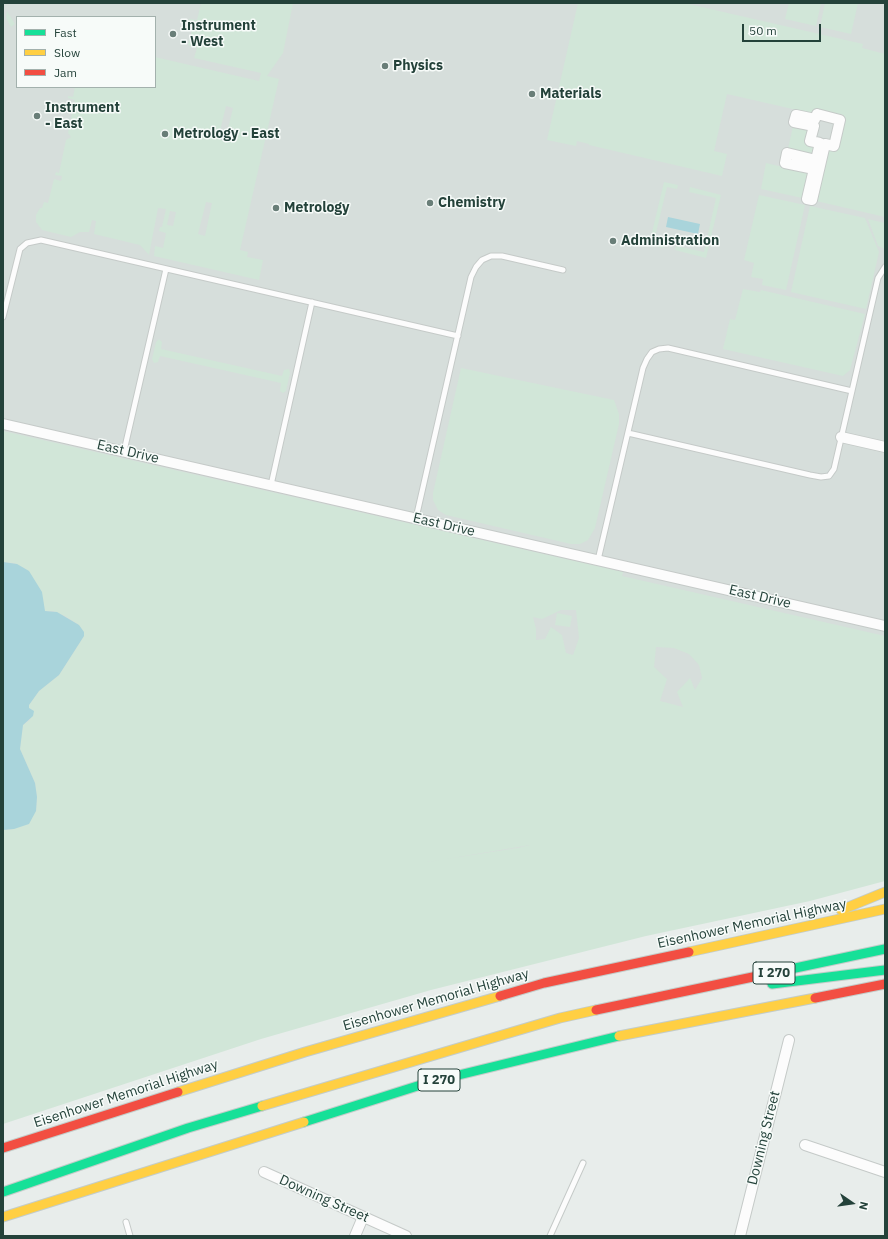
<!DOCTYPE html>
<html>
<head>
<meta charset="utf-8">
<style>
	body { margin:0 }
	#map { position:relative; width:888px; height:1239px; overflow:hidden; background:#e8edeb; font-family:"IBM Plex Sans",sans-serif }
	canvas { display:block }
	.frame { position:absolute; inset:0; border:4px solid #24423a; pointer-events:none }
	.legend { position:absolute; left:16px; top:16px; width:140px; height:72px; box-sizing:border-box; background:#f7fbf9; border:1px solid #a3b1ad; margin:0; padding:5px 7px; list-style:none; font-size:12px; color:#24423a }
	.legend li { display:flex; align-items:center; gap:8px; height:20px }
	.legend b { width:20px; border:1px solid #a3b1ad }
	.north { position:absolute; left:832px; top:1183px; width:40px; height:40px; -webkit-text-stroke:3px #f7fbf9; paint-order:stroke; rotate:103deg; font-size:11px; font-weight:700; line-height:16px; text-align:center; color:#24423a }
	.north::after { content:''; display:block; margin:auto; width:14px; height:18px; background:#24423a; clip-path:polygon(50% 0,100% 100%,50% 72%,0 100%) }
	.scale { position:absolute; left:742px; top:24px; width:79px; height:18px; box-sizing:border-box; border:2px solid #24423a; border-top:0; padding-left:5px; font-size:12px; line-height:14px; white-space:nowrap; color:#24423a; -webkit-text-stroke:3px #f7fbf9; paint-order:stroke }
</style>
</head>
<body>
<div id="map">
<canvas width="888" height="1239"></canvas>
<div class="frame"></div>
<ul class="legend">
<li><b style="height:5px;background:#16e098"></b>Fast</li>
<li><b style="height:5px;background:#ffcf43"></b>Slow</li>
<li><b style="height:5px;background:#f24e42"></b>Jam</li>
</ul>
<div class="north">N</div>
<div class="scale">50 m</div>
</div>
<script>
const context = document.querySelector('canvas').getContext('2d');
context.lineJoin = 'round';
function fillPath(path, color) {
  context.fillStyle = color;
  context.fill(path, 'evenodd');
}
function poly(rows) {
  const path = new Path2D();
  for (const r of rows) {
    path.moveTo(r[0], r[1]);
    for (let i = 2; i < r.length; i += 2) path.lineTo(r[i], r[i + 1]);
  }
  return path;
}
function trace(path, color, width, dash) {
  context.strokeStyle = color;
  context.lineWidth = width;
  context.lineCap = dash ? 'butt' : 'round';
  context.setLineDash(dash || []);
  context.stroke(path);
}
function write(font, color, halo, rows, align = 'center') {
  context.font = font + ' "IBM Plex Sans",sans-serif';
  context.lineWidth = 3;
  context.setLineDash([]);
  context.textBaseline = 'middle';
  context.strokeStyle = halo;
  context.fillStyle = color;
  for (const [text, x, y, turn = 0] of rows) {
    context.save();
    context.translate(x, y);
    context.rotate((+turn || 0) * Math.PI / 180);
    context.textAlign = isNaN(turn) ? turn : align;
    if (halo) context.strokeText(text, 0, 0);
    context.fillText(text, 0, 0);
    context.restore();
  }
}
fillPath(poly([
	[3,3,885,3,885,843,3,1102],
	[17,17,155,17,155,87,17,87]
]), '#d6dedb');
fillPath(poly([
	[201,3,293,3,283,53,267,76,279,79,240,250,248,252,247,257,263,260,259,280,154,256,155,246,163,248,166,233,159,231,160,227,162,227,166,209,158,208,149,255,140,245,94,234,96,221,92,220,89,232,80,232,71,237,42,230,36,222,36,215,40,208,42,208,44,202,48,203,54,179,61,181,62,176,55,175,56,172,59,173,66,140,71,137,68,133,75,100,68,98,68,96,73,97,75,87,155,87,155,57,259,81,261,73,194,58,197,48,188,45,194,22,189,21,189,19,197,20],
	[226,106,233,108,225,141,218,139],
	[206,202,212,203,205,236,198,234],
	[170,211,176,212,173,226,167,225],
	[578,3,684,3,863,44,862,48,885,54,885,217,812,200,825,144,833,146,840,120,796,115,797,110,727,94,714,151,727,154,722,176,589,145,589,144,577,141,576,146,547,140],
	[789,3,821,3,816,26,785,19],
	[825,3,858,3,851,34,820,27],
	[7,11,15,24,11,27,6,18],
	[794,122,814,126,810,141,820,143,816,160,787,153],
	[766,163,783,167,814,169,807,199,761,189],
	[664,182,678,185,677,189,667,187,654,241,664,243,663,248,649,245],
	[690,187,721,195,706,258,675,250,676,246,704,252,716,198,689,192],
	[759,195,805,205,786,290,762,285,763,279,751,277,754,263,744,260],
	[810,206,865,218,879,252,866,309,791,292],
	[868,219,885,223,885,249,878,246],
	[743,289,760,292,761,290,865,314,850,370,843,376,723,349,730,319,735,320],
	[159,339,162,342,161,349,282,376,284,370,289,369,290,373,286,391,283,393,280,391,281,383,160,356,158,362,154,363,152,359,156,342],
	[461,368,614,400,619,414,619,424,595,528,588,540,580,544,571,544,446,515,438,510,433,500,433,493],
	[3,431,623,572,622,576,885,636,885,881,810,901,646,936,431,990,261,1039,3,1124,3,830,14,829,36,811,37,797,35,783,20,749,23,725,30,720,32,710,29,708,29,705,39,691,59,675,84,636,79,625,65,616,53,611,45,611,40,589,26,569,14,563,3,562],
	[561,610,576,610,579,638,573,655,566,653,562,635,551,627,545,639,536,640,536,629,533,617,542,619],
	[656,647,674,648,689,654,699,665,702,678,695,690,690,678,677,692,683,707,660,701,667,679,654,667],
	[530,845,517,848,427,862,428,862],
	[557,613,572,616,570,627,555,625]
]), '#d1e6d8');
fillPath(poly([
	[668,217,700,224,698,234,666,227],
	[3,562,17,564,29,571,42,592,45,611,57,612,79,625,84,632,84,636,59,675,39,691,29,705,29,708,34,711,33,716,23,725,20,749,35,783,37,797,36,811,29,824,14,829,3,830]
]), '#a9d4db');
const lane = poly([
	[3,317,20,249,27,243,41,240,458,336],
	[628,433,810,475,821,477,829,476,834,469,878,278,885,267],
	[124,451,166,269],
	[271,485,312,302],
	[416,518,471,277,476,267,482,260,491,256,502,256,563,270],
	[598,560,643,368,647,359,652,352,659,349,668,348,852,391],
	[126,1222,130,1236],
	[550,1236,583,1163]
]);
const street = poly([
	[817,114,840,120,834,146,825,144,812,200,807,199,814,169,785,163,787,153,816,160,820,143,810,141,814,126,794,122,796,115,815,119,817,114],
	[3,424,885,626],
	[841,437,885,447],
	[805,1145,885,1172],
	[264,1172,406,1236],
	[355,1236,363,1217],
	[740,1236,789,1040]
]);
const fast = poly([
	[767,974,885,949],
	[772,984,885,970],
	[304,1122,430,1082,619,1036],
	[3,1192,188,1128,262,1106]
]);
const slow = poly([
	[841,910,885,892],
	[689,952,885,909],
	[619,1036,815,998],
	[178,1092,305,1052,500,996],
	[262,1106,560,1018,596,1010],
	[3,1217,304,1122]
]);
const jam = poly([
	[500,996,544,983,689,952],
	[815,998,885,984],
	[596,1010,767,974],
	[3,1148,178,1092]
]);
trace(lane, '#c5cac8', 7);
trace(street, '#c5cac8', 12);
trace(fast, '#c3ccc9', 11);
trace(slow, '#c3ccc9', 11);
trace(jam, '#c3ccc9', 11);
trace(lane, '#fcfcfc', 5);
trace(street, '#fcfcfc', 10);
trace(fast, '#16e098', 9);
trace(slow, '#ffcf43', 9);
trace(jam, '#f24e42', 9);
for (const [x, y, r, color] of [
	[173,34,4,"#697e78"],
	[385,66,4,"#697e78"],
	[532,94,4,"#697e78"],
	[37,116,4,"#697e78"],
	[165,134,4,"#697e78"],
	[430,203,4,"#697e78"],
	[276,208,4,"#697e78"],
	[613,241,4,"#697e78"]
]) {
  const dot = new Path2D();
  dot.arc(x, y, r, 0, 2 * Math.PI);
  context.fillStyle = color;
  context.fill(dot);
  trace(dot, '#f7fbf9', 1.5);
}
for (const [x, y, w] of [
	[774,973,42],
	[439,1080,42]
]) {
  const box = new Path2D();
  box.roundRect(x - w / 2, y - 11, w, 22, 3);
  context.fillStyle = '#f7fbf9';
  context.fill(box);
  trace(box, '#24423a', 1);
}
write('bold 13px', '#24423a', null, [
	["I 270",774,973],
	["I 270",439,1080]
]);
write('bold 14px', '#24423a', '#f7fbf9', [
	["Instrument",181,26],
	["- West",181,42],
	["Physics",393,66],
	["Materials",540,94],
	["Instrument",45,108],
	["- East",45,124],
	["Metrology - East",173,134],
	["Chemistry",438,203],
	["Metrology",284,208],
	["Administration",621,241]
], 'left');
write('14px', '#24423a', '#f7fbf9', [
	["East Drive",128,452,13],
	["East Drive",444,525,13],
	["East Drive",760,597,13],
	["Eisenhower Memorial Highway",752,924,-12],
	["Eisenhower Memorial Highway",436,1000,-16],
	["Eisenhower Memorial Highway",126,1094,-18],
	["Downing Street",764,1138,-76],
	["Downing Street",324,1199,24]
]);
</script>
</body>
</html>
